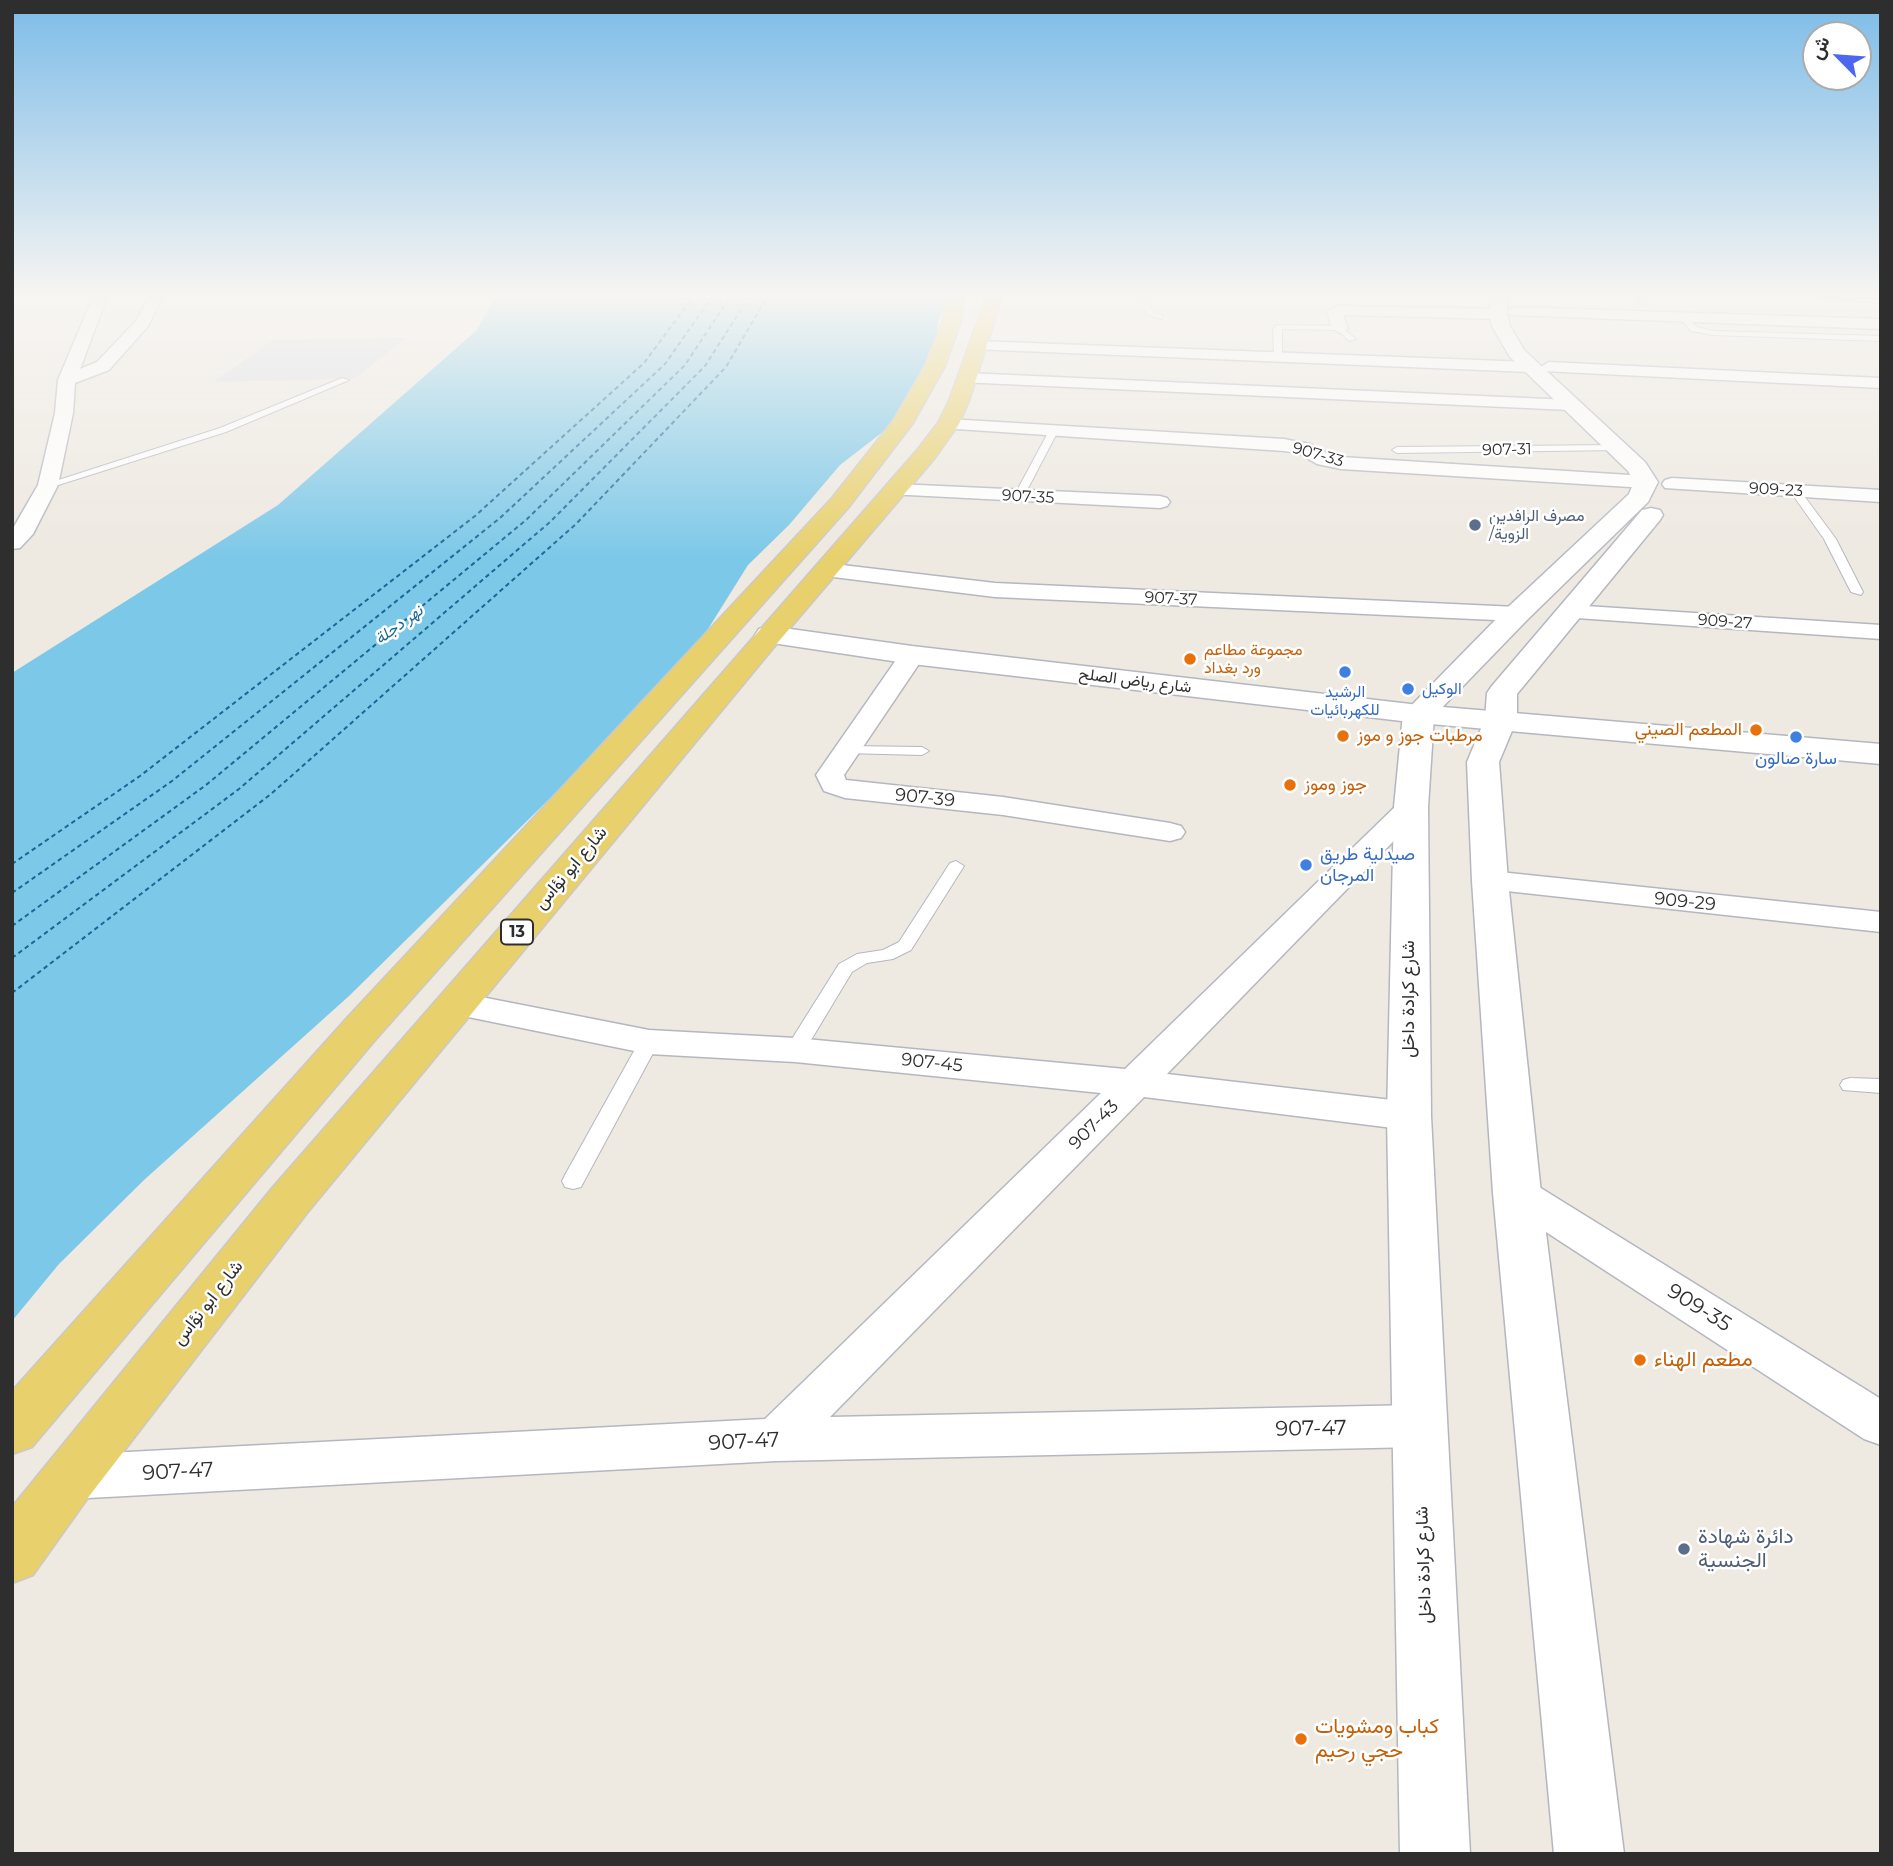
<!DOCTYPE html>
<html>
<head>
<meta charset="utf-8">
<style>
	body { margin:0 }
	#map { position:relative; width:1893px; height:1866px; overflow:hidden; background:#eee9e1; font-family:Montserrat,Vazirmatn,sans-serif }
	canvas { display:block }
	.frame { position:absolute; inset:0; border:14px solid #2e2e2e; pointer-events:none }
	.north { position:absolute; left:1802px; top:21px; width:70px; height:70px; box-sizing:border-box; background:#fff; border:2px solid #ababab; border-radius:50%; rotate:295deg; font-size:19px; font-weight:700; line-height:28px; text-align:center; color:#2e2e2e }
	.north::after { content:''; display:block; margin:auto; width:24px; height:32px; background:#4d66ef; clip-path:polygon(50% 0,100% 100%,50% 72%,0 100%) }
</style>
</head>
<body>
<div id="map">
<canvas width="1893" height="1866"></canvas>
<div class="frame"></div>
<div class="north">ش</div>
</div>
<script>
const context = document.querySelector('canvas').getContext('2d');
context.lineJoin = 'round';
function fillPath(path, color) {
  context.fillStyle = color;
  context.fill(path, 'evenodd');
}
function poly(rows) {
  const path = new Path2D();
  for (const r of rows) {
    path.moveTo(r[0], r[1]);
    for (let i = 2; i < r.length; i += 2) path.lineTo(r[i], r[i + 1]);
  }
  return path;
}
function trace(path, color, width, dash) {
  context.strokeStyle = color;
  context.lineWidth = width;
  context.lineCap = dash ? 'butt' : 'round';
  context.setLineDash(dash || []);
  context.stroke(path);
}
function write(font, color, halo, rows, align = 'center') {
  context.font = font + ' Montserrat,Vazirmatn,sans-serif';
  context.lineWidth = 5;
  context.setLineDash([]);
  context.textBaseline = 'middle';
  context.strokeStyle = halo;
  context.fillStyle = color;
  for (const [text, x, y, turn = 0] of rows) {
    context.save();
    context.translate(x, y);
    context.rotate((+turn || 0) * Math.PI / 180);
    context.textAlign = isNaN(turn) ? turn : align;
    if (halo) context.strokeText(text, 0, 0);
    context.fillText(text, 0, 0);
    context.restore();
  }
}
fillPath(poly([
	[407,338,354,379,213,382,273,340]
]), '#dcdee7');
fillPath(poly([
	[495,297,952,297,939,319,934,350,902,414,884,431,840,465,789,525,748,565,693,653,594,755,349,996,144,1180,59,1264,12,1321,12,673,278,505,477,330]
]), '#7cc8e8');
trace(poly([
	[12,864,140,776,475,516,644,363,693,297],
	[12,893,172,781,500,518,665,364,712,297],
	[12,926,206,785,526,520,685,365,730,297],
	[12,958,239,789,550,522,705,366,749,297],
	[12,993,271,794,576,524,726,367,767,297]
]), '#176798', 2, [4.5, 3.5]);
const service = poly([
	[1137,297,1145,297,1153,311,1162,315,1162,319,1147,315,1137,297],
	[1636,297,1644,297,1647,302,1640,304,1636,297],
	[1819,297,1881,299,1881,303,1823,299,1819,297],
	[1683,315,1697,327,1713,331,1881,336,1881,341,1713,335,1691,331,1679,317,1683,315],
	[1277,325,1340,326,1356,339,1349,341,1338,330,1282,329,1282,357,1278,360,1274,357,1273,329,1277,325],
	[342,378,349,380,226,432,52,487,43,485,220,428,342,378],
	[1050,429,1058,431,1024,496,1015,498,1014,496,1050,429],
	[1617,445,1622,448,1621,450,1397,453,1392,450,1397,447,1617,445],
	[1791,489,1799,489,1836,539,1863,592,1861,595,1851,592,1824,539,1790,491,1791,489],
	[849,746,922,747,929,751,922,755,844,753,842,750,844,747,849,746],
	[956,861,964,866,911,950,893,959,867,963,852,972,802,1055,788,1055,785,1050,839,964,857,954,883,950,899,942,950,863,956,861],
	[649,1036,656,1037,659,1042,581,1187,573,1189,565,1187,562,1181,565,1175,639,1042,642,1037,649,1036],
	[1850,1078,1881,1079,1881,1093,1843,1090,1840,1085,1843,1080,1850,1078]
]);
const minor = poly([
	[93,297,107,297,80,369,97,362,136,321,149,297,163,297,148,326,109,370,75,383,73,413,58,485,33,534,20,548,12,549,12,530,38,485,55,413,58,380,93,297],
	[1339,306,1498,309,1506,314,1498,319,1343,315,1348,328,1340,333,1332,328,1327,312,1339,306],
	[1515,307,1881,319,1881,329,1510,315,1507,312,1515,307],
	[978,341,1530,362,1538,367,1530,372,972,349,970,346,978,341],
	[1549,362,1881,378,1881,388,1543,371,1541,367,1549,362],
	[966,373,1570,400,1579,405,1570,410,960,382,958,378,966,373],
	[948,419,1284,439,1310,444,1330,455,1341,457,1646,476,1653,478,1656,482,1653,486,1646,488,1341,469,1317,464,1298,453,1284,451,942,428,939,424,942,420,948,419],
	[1672,478,1881,490,1881,502,1665,488,1662,484,1665,480,1672,478],
	[896,484,1160,496,1167,498,1170,502,1167,506,1160,508,889,494,886,490,889,486,896,484],
	[825,563,995,583,1517,607,1525,609,1529,614,1525,619,1517,621,995,597,817,575,814,570,817,565,825,563],
	[1570,605,1881,625,1881,639,1562,617,1558,612,1562,607,1570,605],
	[912,647,921,650,925,655,844,775,846,780,1003,797,1170,823,1181,826,1185,832,1181,838,1170,841,1003,815,845,798,824,791,816,775,903,650,912,647],
	[1411,798,1421,801,1426,807,1421,813,1167,1074,1409,1102,1423,1106,1428,1116,1423,1126,1409,1130,1144,1097,830,1417,1418,1405,1435,1411,1442,1426,1435,1441,1418,1447,776,1461,70,1499,53,1493,45,1477,53,1461,70,1455,765,1419,1101,1093,795,1062,649,1054,444,1012,438,1004,444,996,456,992,649,1030,795,1038,1125,1069,1401,801,1411,798],
	[1490,871,1881,912,1881,932,1479,888,1474,881,1479,874,1490,871],
	[1517,1178,1531,1182,1881,1399,1881,1445,1864,1439,1503,1204,1497,1193,1503,1182,1517,1178]
]);
const tertiary = poly([
	[769,626,912,646,1419,705,1881,744,1881,764,1419,723,912,664,759,641,755,635,759,629,769,626]
]);
const secondary = poly([
	[1492,297,1508,297,1507,314,1510,326,1524,350,1645,462,1658,482,1648,502,1527,620,1434,716,1428,807,1431,1116,1470,1854,1400,1854,1387,1116,1394,807,1403,714,1507,608,1629,494,1634,482,1628,471,1510,357,1492,326,1489,314,1492,297],
	[1651,508,1660,510,1663,515,1660,520,1517,694,1517,719,1499,762,1508,881,1541,1193,1624,1854,1554,1854,1493,1193,1472,881,1467,762,1485,719,1487,693,1491,687,1642,510,1651,508]
]);
const primary = poly([
	[948,297,964,297,961,321,945,366,913,423,848,508,376,1039,32,1447,12,1454,12,1391,346,1019,832,498,893,421,925,366,943,321,948,297],
	[986,297,1002,297,969,401,959,424,934,459,779,641,307,1213,90,1495,33,1575,12,1583,12,1507,273,1187,918,449,938,423,949,401,986,297]
]);
trace(service, '#b5b7c0', 2);
trace(minor, '#b5b7c0', 3);
trace(tertiary, '#b5b7c0', 3);
trace(secondary, '#b5b7c0', 3);
trace(primary, '#c9c9c9', 3);
fillPath(service, '#fff');
fillPath(minor, '#fff');
fillPath(tertiary, '#fff');
fillPath(secondary, '#fff');
fillPath(primary, '#e8d06c');
const sky = context.createLinearGradient(0, 0, 0, 558);
sky.addColorStop(0, '#7dbce8');
sky.addColorStop(0.53, '#f7f5f2');
sky.addColorStop(1, '#f7f5f200');
context.fillStyle = sky;
context.fillRect(0, 0, 1893, 558);
for (const [x, y, r, color] of [
	[1475,525,7,"#5c6f8a"],
	[1190,659,7,"#e8710a"],
	[1345,672,7,"#3f7fe0"],
	[1408,689,7,"#3f7fe0"],
	[1756,730,7,"#e8710a"],
	[1343,736,7,"#e8710a"],
	[1796,737,7,"#3f7fe0"],
	[1290,785,7,"#e8710a"],
	[1306,865,7,"#3f7fe0"],
	[1640,1360,7,"#e8710a"],
	[1684,1549,7,"#5c6f8a"],
	[1301,1739,7,"#e8710a"]
]) {
  const dot = new Path2D();
  dot.arc(x, y, r, 0, 2 * Math.PI);
  context.fillStyle = color;
  context.fill(dot);
  trace(dot, '#fff', 2.5);
}
write('16px', '#2e2e2e', '#fff', [
	["907-31",1507,450,-1],
	["907-33",1318,455,16],
	["909-23",1776,490,3],
	["907-35",1028,497,3],
	["907-37",1171,599,3],
	["909-27",1725,622,4],
	["شارع رياض الصلح",1135,681,7]
]);
write('16px', '#4e5e75', '#fff', [
	["مصرف الرافدين",1489,516],
	["/الزوية",1489,534]
], 'left');
write('italic 16px', '#176798', '#fff', [
	["نهر دجلة",399,625,-36]
]);
write('16px', '#c56008', '#fff', [
	["مجموعة مطاعم",1204,650],
	["ورد بغداد",1204,668]
], 'left');
write('16px', '#366cbe', '#fff', [
	["الوكيل",1422,689],
	["الرشيد",1345,692,"center"],
	["للكهربائيات",1345,710,"center"]
], 'left');
for (const [x, y, w] of [
	[517,932,32]
]) {
  const box = new Path2D();
  box.roundRect(x - w / 2, y - 12.5, w, 25, 5);
  context.fillStyle = '#fff';
  context.fill(box);
  trace(box, '#2e2e2e', 2);
}
write('bold 16px', '#2e2e2e', null, [
	["13",517,932]
]);
write('18px', '#c56008', '#fff', [
	["المطعم الصيني",1742,730,"right"],
	["مرطبات جوز و موز",1357,736],
	["جوز وموز",1304,785]
], 'left');
write('18px', '#366cbe', '#fff', [
	["سارة صالون",1796,759],
	["صيدلية طريق",1320,855,"left"],
	["المرجان",1320,876,"left"]
]);
write('18px', '#2e2e2e', '#fff', [
	["907-39",925,798,6],
	["شارع ابو نؤاس",571,868,-50],
	["909-29",1685,902,6],
	["شارع كرادة داخل",1409,999,-90],
	["907-45",932,1063,6],
	["907-43",1094,1125,-45],
	["شارع ابو نؤاس",208,1303,-52],
	["شارع كرادة داخل",1424,1565,-92]
]);
write('21px', '#2e2e2e', '#fff', [
	["909-35",1699,1308,32],
	["907-47",1311,1429,-1],
	["907-47",744,1442,-3],
	["907-47",178,1472,-3]
]);
write('21px', '#c56008', '#fff', [
	["مطعم الهناء",1654,1360],
	["كباب ومشويات",1315,1727],
	["حجي رحيم",1315,1751]
], 'left');
write('21px', '#4e5e75', '#fff', [
	["دائرة شهادة",1698,1537],
	["الجنسية",1698,1561]
], 'left');
</script>
</body>
</html>
